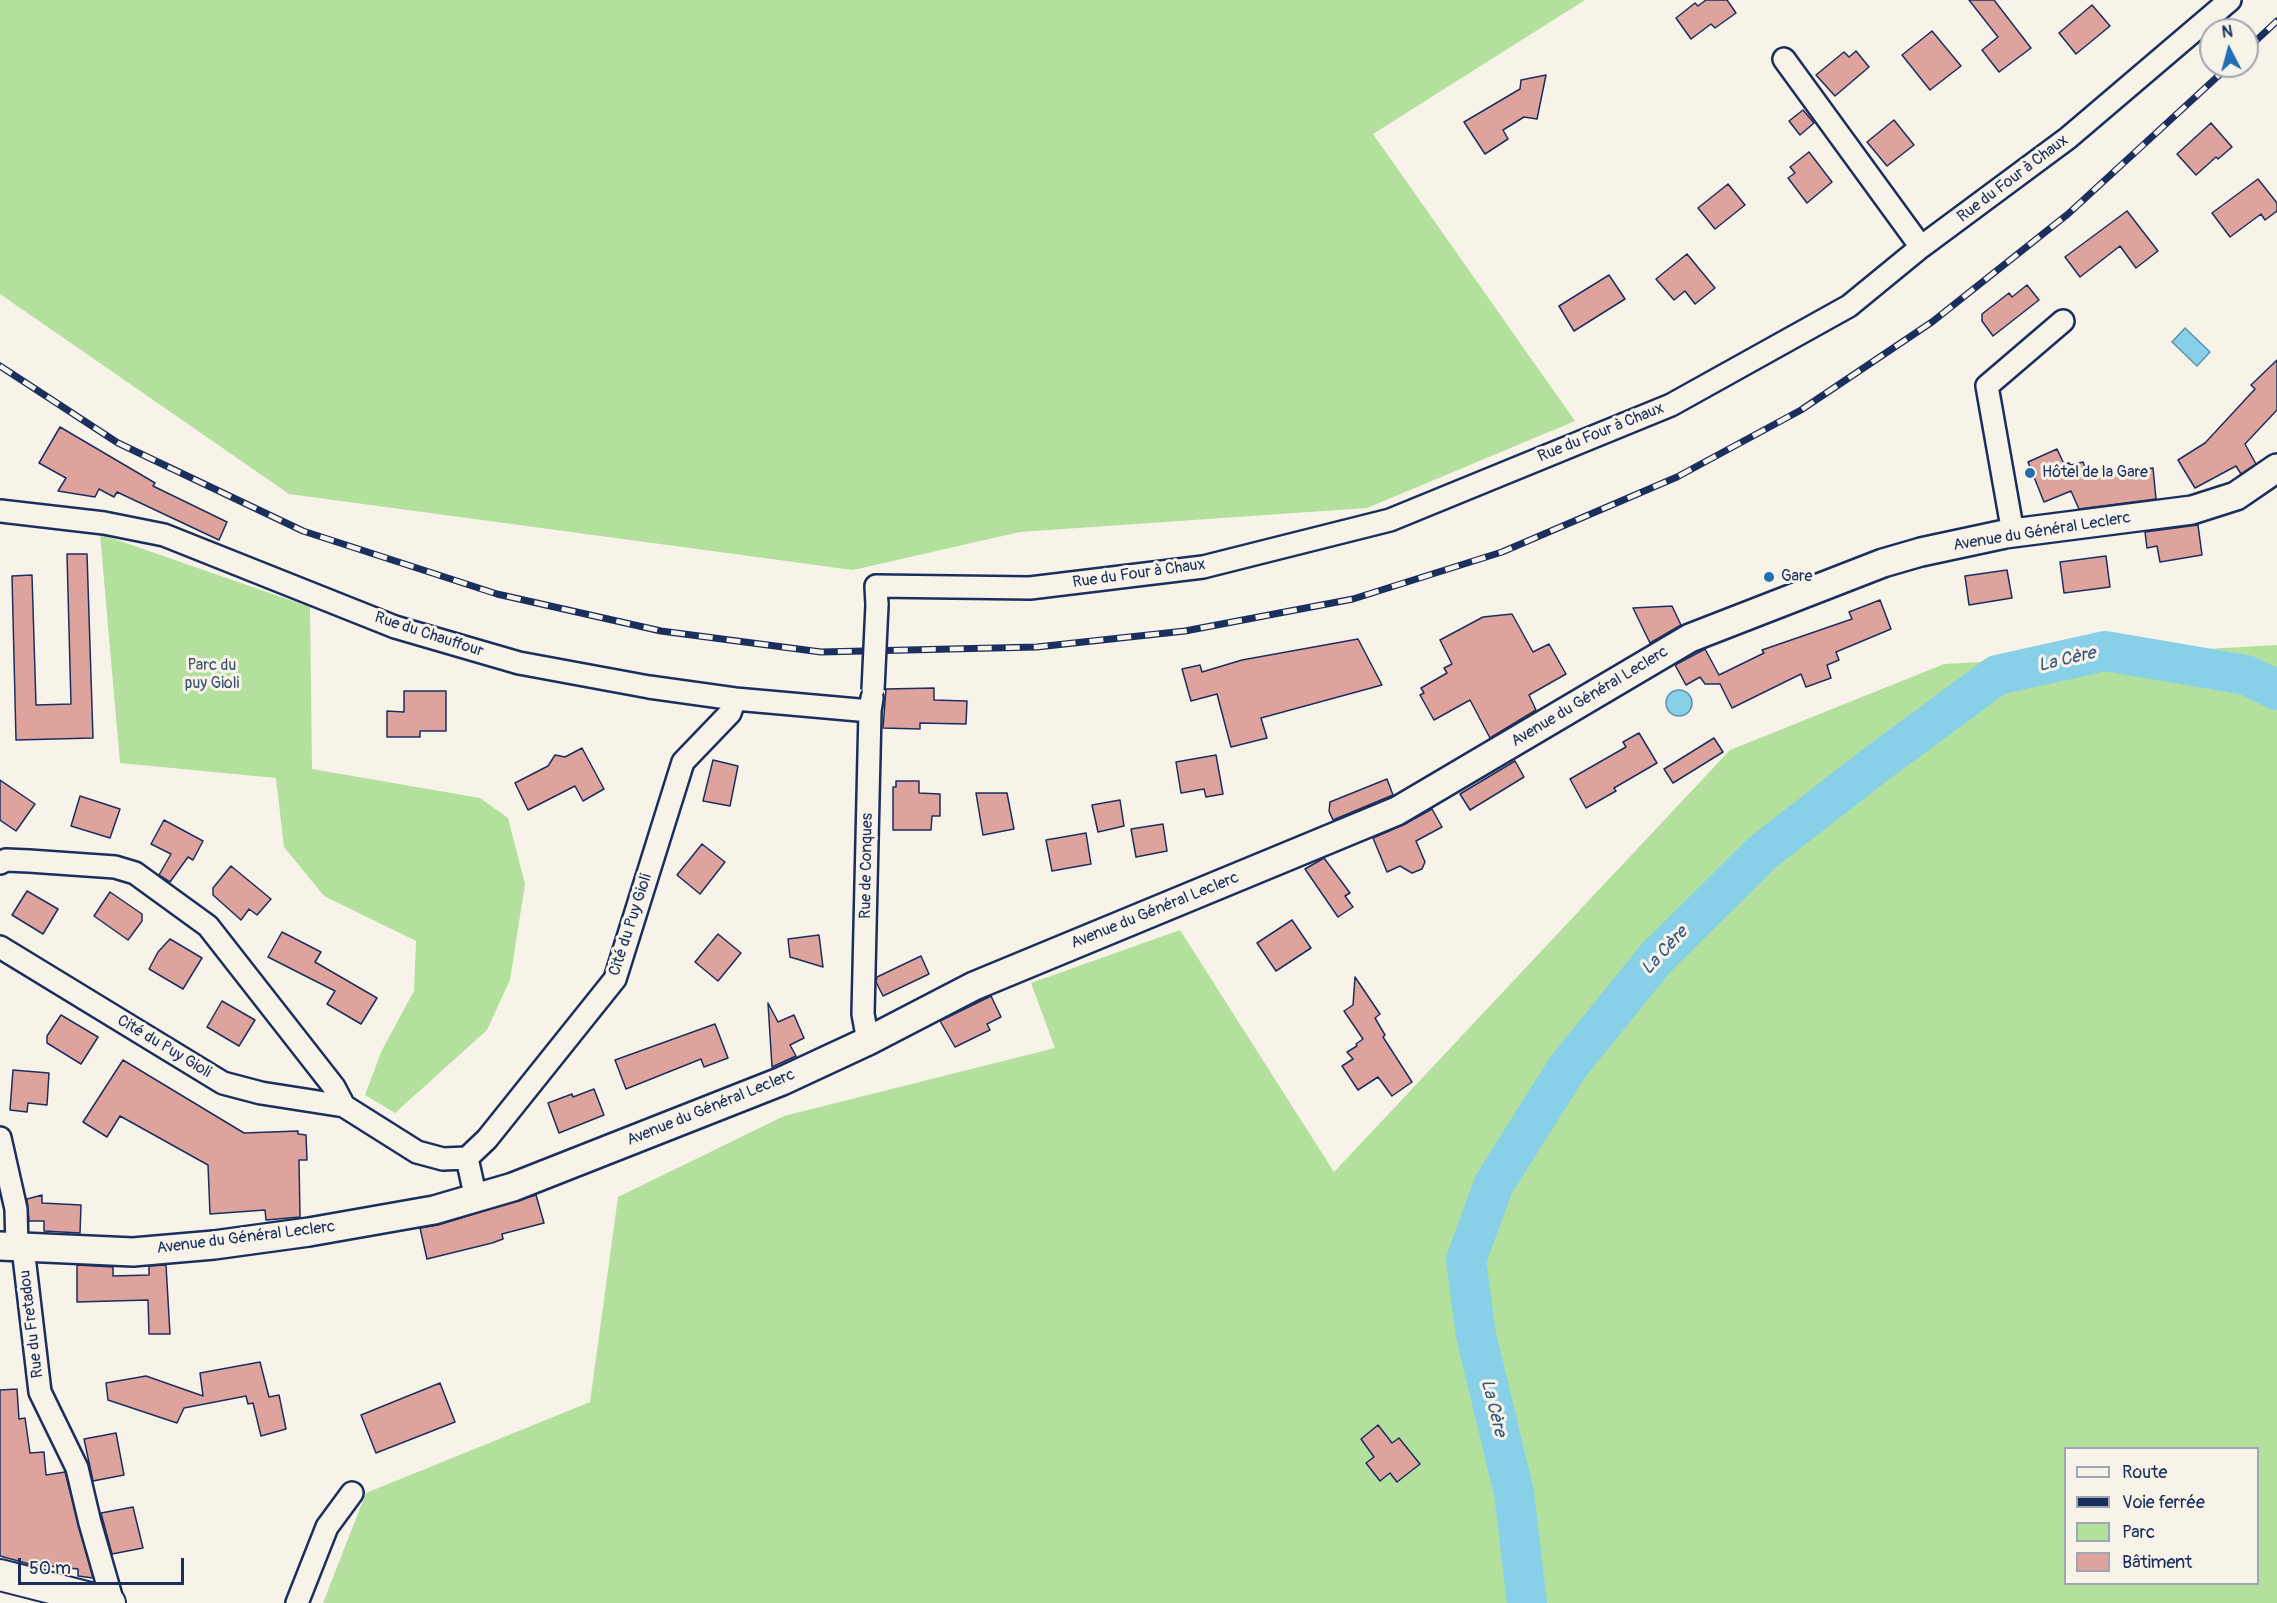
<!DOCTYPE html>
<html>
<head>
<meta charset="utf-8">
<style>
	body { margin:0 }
	#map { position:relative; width:2277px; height:1603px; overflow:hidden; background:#f7f3e8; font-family:Pangolin,sans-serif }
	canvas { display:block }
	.legend { position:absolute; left:2064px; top:1447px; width:195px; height:138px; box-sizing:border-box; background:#f7f3e8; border:2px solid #9fa5b1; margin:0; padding:8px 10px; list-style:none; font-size:18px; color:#1b2f5e }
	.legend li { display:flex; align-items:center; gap:12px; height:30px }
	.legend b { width:30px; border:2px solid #9fa5b1 }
	.north { position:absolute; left:2199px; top:18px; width:60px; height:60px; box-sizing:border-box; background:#f7f3e8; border:2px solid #9fa5b1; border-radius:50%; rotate:354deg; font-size:16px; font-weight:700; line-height:24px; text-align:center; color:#1b2f5e }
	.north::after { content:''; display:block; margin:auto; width:21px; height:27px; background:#1f6fb2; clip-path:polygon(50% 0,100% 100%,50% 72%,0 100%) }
	.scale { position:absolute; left:18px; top:1558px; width:166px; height:27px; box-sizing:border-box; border:3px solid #1b2f5e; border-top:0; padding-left:8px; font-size:18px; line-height:21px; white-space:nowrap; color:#1b2f5e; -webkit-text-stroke:4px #f7f3e8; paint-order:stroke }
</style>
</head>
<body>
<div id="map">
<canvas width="2277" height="1603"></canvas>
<ul class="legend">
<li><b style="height:8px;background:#f7f3e8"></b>Route</li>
<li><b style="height:8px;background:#1b2f5e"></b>Voie ferrée</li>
<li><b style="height:16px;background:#b4e09e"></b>Parc</li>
<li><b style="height:16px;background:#dea39d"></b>Bâtiment</li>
</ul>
<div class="north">N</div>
<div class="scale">50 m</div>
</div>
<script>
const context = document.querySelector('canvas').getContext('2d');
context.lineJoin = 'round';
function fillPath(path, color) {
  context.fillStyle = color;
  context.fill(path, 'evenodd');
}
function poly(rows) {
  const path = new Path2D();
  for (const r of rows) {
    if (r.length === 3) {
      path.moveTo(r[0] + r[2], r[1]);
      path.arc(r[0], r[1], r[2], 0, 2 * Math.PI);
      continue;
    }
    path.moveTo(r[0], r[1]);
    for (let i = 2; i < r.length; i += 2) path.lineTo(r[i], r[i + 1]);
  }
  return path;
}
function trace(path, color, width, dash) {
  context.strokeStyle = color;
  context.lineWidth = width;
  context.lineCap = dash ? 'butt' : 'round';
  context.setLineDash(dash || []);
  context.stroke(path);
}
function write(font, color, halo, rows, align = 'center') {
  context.font = font + ' Pangolin,sans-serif';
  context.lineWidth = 6;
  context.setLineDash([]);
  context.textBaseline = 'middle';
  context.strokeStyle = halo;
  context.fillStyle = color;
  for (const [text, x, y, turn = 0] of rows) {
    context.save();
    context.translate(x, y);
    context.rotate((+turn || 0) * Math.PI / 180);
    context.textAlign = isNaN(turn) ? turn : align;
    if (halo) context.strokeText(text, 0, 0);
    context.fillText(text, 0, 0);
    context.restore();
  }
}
fillPath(poly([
	[0,0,1585,0,1373,134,1575,421,1367,508,1020,532,853,570,289,494,0,294],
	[100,534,310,607,312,769,480,798,508,818,525,884,510,980,487,1030,395,1113,365,1095,382,1050,414,991,416,941,324,896,284,847,276,778,120,763],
	[2277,645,2277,1603,323,1603,366,1493,590,1402,618,1197,784,1116,1055,1048,1031,983,1180,930,1334,1172,1730,750,1944,664],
	[2066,1448,2258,1448,2258,1584,2066,1584]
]), '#b4e09e');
const water = poly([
	[2185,328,2210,352,2197,366,2172,342,2185,328],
	[1679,703,13]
]);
fillPath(water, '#87d0e8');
trace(water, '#5c90b1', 1.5);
trace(poly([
	[1527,1603,1514,1493,1476,1335,1466,1260,1494,1184,1567,1068,1656,958,1763,852,1875,765,1997,675,2105,651,2246,675,2277,690]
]), '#87d0e8', 40);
const building = poly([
	[1706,0,1727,0,1736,13,1715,28,1711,24,1691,39,1676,18,1695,3,1698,6,1706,0],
	[1969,0,1994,0,2031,48,1999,72,1982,50,1998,37,1969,0],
	[2092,5,2110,26,2076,54,2059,33,2092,5],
	[1932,31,1961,66,1930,90,1902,55,1932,31],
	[1856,51,1869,67,1835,96,1816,75,1844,52,1849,57,1856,51],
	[1546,75,1537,119,1524,117,1503,130,1508,139,1485,154,1464,122,1520,89,1521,80,1546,75],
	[1803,110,1814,123,1800,135,1789,121,1803,110],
	[1894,120,1914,145,1887,166,1867,142,1894,120],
	[2211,123,2232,147,2218,159,2216,157,2196,175,2177,154,2211,123],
	[1809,152,1832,182,1807,203,1788,178,1795,173,1790,167,1809,152],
	[2258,179,2277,203,2277,211,2265,220,2261,214,2230,237,2212,213,2258,179],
	[1728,184,1745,205,1715,229,1698,208,1728,184],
	[2127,211,2158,251,2136,268,2120,246,2080,277,2065,257,2127,211],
	[1687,254,1715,288,1695,304,1685,291,1674,300,1656,279,1687,254],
	[1609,275,1625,299,1574,331,1559,306,1609,275],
	[2027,285,2039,300,1993,336,1982,321,1982,314,2009,293,2012,297,2027,285],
	[2277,360,2277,410,2245,444,2256,464,2241,474,2236,466,2195,488,2178,460,2205,443,2255,389,2251,385,2277,360],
	[60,427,145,477,155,483,153,486,227,522,219,540,117,492,114,497,99,489,95,497,58,491,66,478,39,463,60,427],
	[2057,449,2064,464,2069,463,2071,465,2083,462,2089,476,2153,468,2156,499,2079,509,2071,491,2044,502,2028,462,2057,449],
	[2198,525,2202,555,2160,562,2157,546,2147,548,2145,532,2198,525],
	[67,554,87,554,93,738,16,740,12,576,32,575,36,705,71,704,67,554],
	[2106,556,2110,587,2064,593,2060,562,2106,556],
	[2007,570,2012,598,1969,605,1965,576,2007,570],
	[1880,600,1891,629,1836,652,1839,660,1827,665,1831,678,1806,687,1801,674,1732,708,1720,684,1705,684,1700,677,1686,685,1675,665,1705,649,1719,675,1764,653,1762,650,1852,619,1849,612,1880,600],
	[1672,606,1681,625,1650,643,1633,608,1672,606],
	[1512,614,1533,652,1549,644,1566,674,1529,695,1536,710,1490,738,1470,700,1434,720,1420,695,1424,693,1421,688,1447,673,1444,668,1452,664,1440,640,1483,617,1512,614],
	[1358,639,1382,685,1261,718,1267,738,1231,747,1217,694,1191,701,1182,669,1200,665,1202,672,1242,660,1358,639],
	[934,688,934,700,967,701,966,724,920,723,920,729,883,728,886,689,934,688],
	[404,691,446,691,446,731,420,731,420,737,387,737,387,711,404,712,404,691],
	[1639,733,1657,763,1614,788,1616,791,1586,808,1570,779,1626,747,1623,742,1639,733],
	[1714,738,1723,752,1673,783,1664,769,1714,738],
	[582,748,604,789,583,801,575,786,528,810,515,783,548,766,555,755,565,757,582,748],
	[1216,755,1223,794,1206,797,1204,789,1181,793,1176,762,1216,755],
	[713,760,738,766,730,806,703,801,713,760],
	[1515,761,1524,777,1470,810,1460,794,1515,761],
	[1387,779,1393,795,1333,820,1329,811,1330,802,1387,779],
	[0,780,35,804,16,831,0,820,0,780],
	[896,781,919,781,919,793,940,794,940,816,932,816,931,830,893,830,893,787,896,787,896,781],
	[976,793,1007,793,1014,829,983,835,976,793],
	[80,796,120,809,110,838,71,826,80,796],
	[1120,800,1124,826,1098,832,1092,805,1120,800],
	[1432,809,1442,827,1416,841,1425,862,1422,869,1412,873,1400,866,1387,872,1373,838,1403,825,1432,809],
	[164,820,203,841,193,860,188,857,170,882,159,875,171,854,151,844,164,820],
	[1163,824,1167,851,1136,857,1131,829,1163,824],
	[1086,833,1091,864,1052,871,1046,840,1086,833],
	[702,844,725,862,700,894,677,875,702,844],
	[1324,858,1350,893,1345,896,1353,907,1338,917,1305,869,1324,858],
	[231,866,271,899,257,915,249,909,241,920,213,895,213,888,231,866],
	[27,891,58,909,43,934,12,915,27,891],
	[110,892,142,914,142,921,128,940,94,916,110,892],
	[1292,920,1311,948,1276,971,1257,943,1292,920],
	[282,932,321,952,315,962,377,998,361,1024,327,1004,335,991,268,957,282,932],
	[718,934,741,953,718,981,695,962,718,934],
	[819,935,823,967,790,957,788,939,819,935],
	[170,939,202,958,183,989,149,969,158,952,170,939],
	[921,956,929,974,883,996,876,982,877,977,921,956],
	[1355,977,1380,1014,1375,1018,1385,1035,1383,1037,1412,1082,1392,1096,1378,1077,1358,1090,1342,1066,1353,1059,1347,1052,1357,1046,1356,1044,1363,1039,1344,1011,1353,1005,1355,977],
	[991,996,1001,1017,987,1024,990,1030,955,1047,940,1021,991,996],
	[222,1001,255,1020,239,1046,207,1027,222,1001],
	[768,1003,778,1022,794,1015,804,1038,790,1045,796,1056,772,1067,768,1003],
	[61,1015,98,1037,81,1064,47,1043,47,1036,61,1015],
	[715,1024,728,1058,704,1067,701,1059,626,1089,615,1060,715,1024],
	[123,1060,244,1133,298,1131,298,1134,306,1135,307,1160,299,1160,300,1217,266,1220,265,1210,210,1214,208,1165,120,1116,107,1137,83,1122,123,1060],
	[13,1070,49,1073,47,1105,28,1103,27,1112,10,1110,13,1070],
	[594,1089,604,1115,559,1133,548,1103,572,1094,573,1097,594,1089],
	[42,1195,42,1203,81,1205,80,1233,44,1231,44,1221,29,1221,27,1199,42,1195],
	[536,1195,544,1223,502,1234,503,1239,492,1243,427,1259,420,1228,438,1225,536,1195],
	[77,1265,113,1267,113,1276,149,1275,149,1266,166,1265,170,1334,149,1334,148,1300,77,1302,77,1265],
	[260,1362,269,1397,279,1395,286,1429,261,1436,253,1403,248,1404,246,1396,184,1408,177,1423,108,1400,106,1383,146,1376,203,1396,200,1373,260,1362],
	[440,1383,455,1422,376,1453,361,1415,440,1383],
	[17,1389,19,1419,25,1418,30,1453,44,1452,46,1475,65,1472,93,1578,78,1576,78,1569,29,1564,0,1556,0,1390,17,1389],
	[1378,1425,1392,1443,1399,1438,1420,1464,1397,1482,1390,1473,1380,1481,1366,1463,1374,1457,1361,1439,1378,1425],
	[116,1433,124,1475,93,1481,84,1439,116,1433],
	[133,1507,143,1548,112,1554,101,1513,133,1507]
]);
fillPath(building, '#dea39d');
trace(building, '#1b2f5e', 1.5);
const minor = poly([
	[1784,59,1921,247],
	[0,511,104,523,164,535,395,627,519,663,649,687,735,699,870,711],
	[2013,533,1987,386,2063,321],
	[877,605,876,586,1030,588,1203,567,1390,520,1671,405,1849,306,1921,247,2068,138,2230,0],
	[0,863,6,860,29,861,115,867,135,873,208,926,334,1087,344,1106],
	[0,947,223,1083,261,1093,344,1106,417,1152,443,1159,467,1158],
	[868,1041,863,1014,870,711,872,698],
	[0,1138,16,1209,17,1247],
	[476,1199,467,1158,487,1139,615,979,683,762,730,713,735,699],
	[23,1248,40,1392,77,1468,90,1523,113,1603],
	[297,1603,327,1527,352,1493]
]);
const tertiary = poly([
	[0,1246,133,1252,214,1245,309,1232,434,1210,513,1187,782,1081,868,1041,974,986,1397,811,1690,638,1883,563,1921,552,2005,534,2192,510,2236,496,2277,468]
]);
const secondary = poly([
	[0,1575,110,1603]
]);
trace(minor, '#1b2f5e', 26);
trace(tertiary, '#1b2f5e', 32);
trace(secondary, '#1b2f5e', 34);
trace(minor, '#f7f3e8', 21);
trace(tertiary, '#f7f3e8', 27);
trace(secondary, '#f7f3e8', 30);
const rail = poly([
	[2247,49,2277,21],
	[0,366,118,443,303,531,497,594,661,631,821,652,1037,647,1185,631,1353,599,1502,552,1677,477,1801,410,1932,322,2068,214,2229,66]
]);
trace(rail, '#1b2f5e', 7);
trace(rail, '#f7f3e8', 4.5, [14]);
const minorBridge = poly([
	[873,690,877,605]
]);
trace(minorBridge, '#1b2f5e', 26, []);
trace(minorBridge, '#f7f3e8', 21);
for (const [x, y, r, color] of [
	[2030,473,6,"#1f6fb2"],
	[1769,577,6,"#1f6fb2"]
]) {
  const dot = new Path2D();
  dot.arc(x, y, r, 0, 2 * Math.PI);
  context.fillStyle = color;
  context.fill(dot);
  trace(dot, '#f7f3e8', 2);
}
write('16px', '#1b2f5e', '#f7f3e8', [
	["Rue du Four à Chaux",2013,179,-37],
	["Rue du Four à Chaux",1601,433,-22],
	["Avenue du Général Leclerc",2042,532,-9],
	["Rue du Four à Chaux",1139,574,-8],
	["Rue du Chauffour",429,635,18],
	["Avenue du Général Leclerc",1590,697,-31],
	["Rue de Conques",867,866,-89],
	["Avenue du Général Leclerc",1155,911,-22],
	["Cité du Puy Gioli",631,925,-72],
	["Cité du Puy Gioli",164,1047,31],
	["Avenue du Général Leclerc",711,1108,-22],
	["Avenue du Général Leclerc",246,1238,-7],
	["Rue du Fretadou",32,1324,-97]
]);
write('16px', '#1b2f5e', '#f7f3e8', [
	["Hôtel de la Gare",2042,473],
	["Gare",1781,577]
], 'left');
write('16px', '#3a526b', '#f7f3e8', [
	["Parc du",212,666],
	["puy Gioli",212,684]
]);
write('italic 18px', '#365780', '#f7f3e8', [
	["La Cère",2067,660,-13],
	["La Cère",1665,951,-47],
	["La Cère",1493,1408,76]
]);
</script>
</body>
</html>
